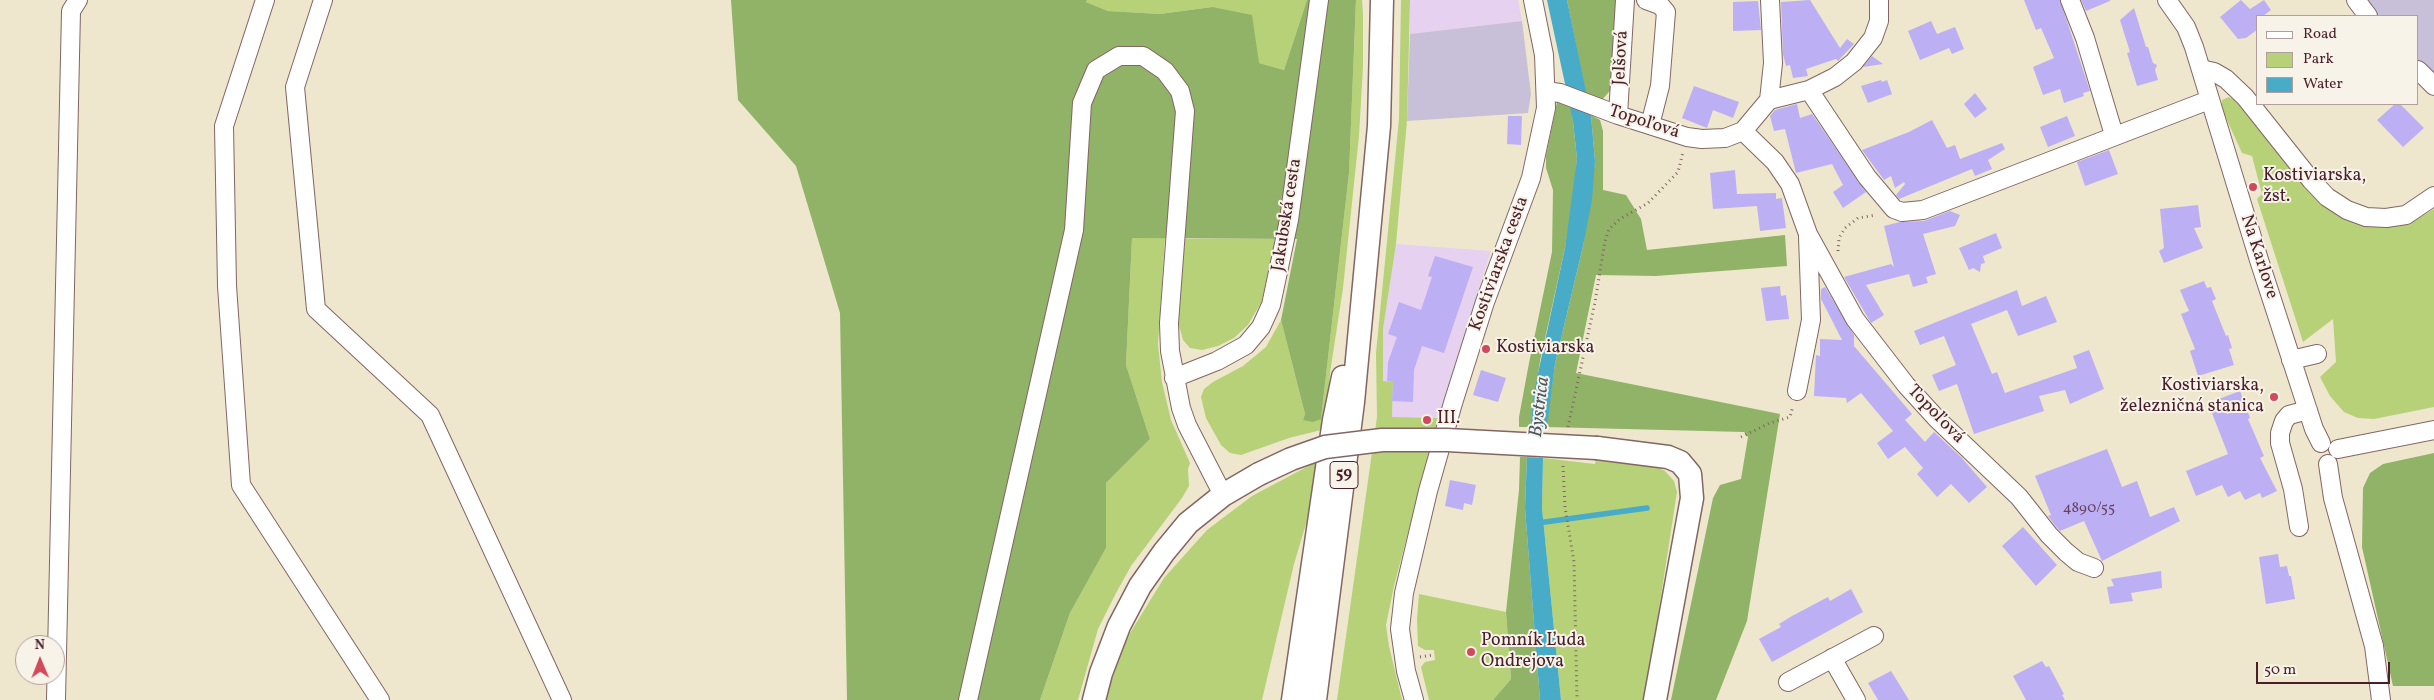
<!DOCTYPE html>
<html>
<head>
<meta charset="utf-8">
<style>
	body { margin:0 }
	#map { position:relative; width:2434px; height:700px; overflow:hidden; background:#eee7cd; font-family:Vollkorn,serif }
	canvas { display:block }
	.legend { position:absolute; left:2256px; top:15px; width:162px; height:90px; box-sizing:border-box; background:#f7f3e8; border:1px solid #b29e9c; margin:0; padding:6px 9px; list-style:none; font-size:15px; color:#4a1f2b }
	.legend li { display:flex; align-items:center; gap:10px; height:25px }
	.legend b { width:25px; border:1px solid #b29e9c }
	.north { position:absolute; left:15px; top:635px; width:50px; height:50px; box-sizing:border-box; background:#f7f3e8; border:1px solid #b29e9c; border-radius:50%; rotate:359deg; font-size:14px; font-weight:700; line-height:20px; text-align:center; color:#4a1f2b }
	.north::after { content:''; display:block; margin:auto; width:18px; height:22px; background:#d1495b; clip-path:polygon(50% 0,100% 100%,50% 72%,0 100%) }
	.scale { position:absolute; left:2256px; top:662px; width:134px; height:22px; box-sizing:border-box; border:2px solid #4a1f2b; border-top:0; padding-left:6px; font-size:15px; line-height:18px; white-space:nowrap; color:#4a1f2b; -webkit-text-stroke:4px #f7f3e8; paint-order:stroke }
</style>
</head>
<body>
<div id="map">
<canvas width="2434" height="700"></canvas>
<ul class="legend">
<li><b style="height:6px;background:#fff"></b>Road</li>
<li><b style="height:14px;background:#b6d177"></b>Park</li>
<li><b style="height:14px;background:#48abc8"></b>Water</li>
</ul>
<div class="north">N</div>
<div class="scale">50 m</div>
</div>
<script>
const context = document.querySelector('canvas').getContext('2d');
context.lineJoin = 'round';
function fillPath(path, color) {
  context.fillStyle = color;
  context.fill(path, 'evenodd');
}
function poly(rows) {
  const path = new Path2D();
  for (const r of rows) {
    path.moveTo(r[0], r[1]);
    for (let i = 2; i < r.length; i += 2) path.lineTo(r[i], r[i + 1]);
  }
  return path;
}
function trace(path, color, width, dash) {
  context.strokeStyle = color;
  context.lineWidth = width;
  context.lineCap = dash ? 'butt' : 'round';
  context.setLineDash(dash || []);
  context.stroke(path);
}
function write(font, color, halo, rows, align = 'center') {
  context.font = font + ' Vollkorn,serif';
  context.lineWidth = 4;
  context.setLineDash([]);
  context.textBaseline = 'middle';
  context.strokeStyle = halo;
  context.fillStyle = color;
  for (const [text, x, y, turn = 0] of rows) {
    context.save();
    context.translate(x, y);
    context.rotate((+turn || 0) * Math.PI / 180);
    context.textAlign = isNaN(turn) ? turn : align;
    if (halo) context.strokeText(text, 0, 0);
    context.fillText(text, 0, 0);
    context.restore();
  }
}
fillPath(poly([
	[1410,0,1518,0,1522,21,1410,34],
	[1396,244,1491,251,1438,418,1392,417,1393,382,1383,381,1383,329]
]), '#e6d2f0');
fillPath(poly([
	[2357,0,2434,0,2434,78,2418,61,2418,16,2373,16],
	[1522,21,1531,94,1528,113,1407,121,1410,34]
]), '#c8bfd8');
fillPath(poly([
	[1087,0,1307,0,1284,70,1259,63,1212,7,1160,14,1108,11,1086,2],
	[1356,0,1362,0,1363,14,1363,66,1359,136,1343,288,1330,373,1325,429,1289,438,1241,455,1230,453,1221,445,1206,418,1201,397,1204,389,1213,382,1243,366,1266,347,1281,320,1305,414,1303,420,1321,419,1349,173],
	[1401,0,1410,0,1407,121,1396,244,1383,329,1383,381,1393,382,1392,417,1438,418,1394,586,1386,625,1389,646,1402,700,1337,700,1377,417,1376,353,1399,119],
	[2229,97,2241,104,2323,206,2360,224,2388,227,2412,222,2434,209,2434,407,2374,419,2358,418,2344,412,2330,396,2320,377,2336,362,2333,319,2303,342,2257,199,2262,194,2252,156,2242,153,2222,109,2222,100],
	[1132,238,1165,238,1158,344,1162,382,1171,420,1190,463,1188,469,1189,486,1182,498,1131,566,1116,593,1098,629,1078,700,1040,700,1070,613,1106,548,1106,483,1150,439,1126,365],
	[1184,239,1275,239,1262,301,1248,325,1234,338,1218,346,1202,350,1190,348,1183,340,1178,322],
	[1543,458,1595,464,1596,460,1648,463,1665,471,1674,481,1677,492,1645,700,1561,700,1542,508],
	[1316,462,1311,507,1294,564,1262,700,1104,700,1127,638,1164,578,1207,530,1252,496],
	[1419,594,1506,612,1511,679,1493,700,1429,700,1421,667,1425,662,1435,660,1434,650,1425,650,1418,646,1417,619]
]), '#b6d177');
fillPath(poly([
	[731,0,1087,0,1086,2,1108,11,1160,14,1212,7,1252,15,1259,63,1284,70,1307,0,1356,0,1349,173,1321,419,1313,422,1303,420,1305,414,1281,320,1297,239,1132,238,1126,365,1150,439,1106,483,1106,548,1070,613,1040,700,847,700,840,313,796,166,738,100],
	[1567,0,1618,0,1614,86,1602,100,1586,94],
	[1557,102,1571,107,1573,121,1577,159,1574,194,1565,248,1540,361,1530,427,1519,427,1519,417,1529,363,1552,252,1553,190,1546,168,1546,156],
	[1591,115,1600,120,1603,131,1603,190,1626,195,1641,219,1647,250,1785,235,1787,266,1656,276,1596,275,1576,373,1780,414,1747,621,1716,700,1671,700,1713,498,1720,485,1741,479,1748,437,1744,432,1546,427,1555,364,1583,246,1595,161],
	[2434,453,2434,686,2393,686,2362,547,2363,488,2370,473,2383,464],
	[1520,457,1527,457,1525,508,1540,700,1493,700,1511,679,1506,612,1519,490]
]), '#90b368');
fillPath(poly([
	[1547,0,1567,0,1591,115,1595,161,1592,200,1583,246,1555,364,1543,458,1542,508,1561,700,1540,700,1525,508,1527,457,1534,392,1565,248,1577,159,1573,121]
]), '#48abc8');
fillPath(poly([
	[1527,427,1549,427,1546,458,1524,457]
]), '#eee7cd');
trace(poly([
	[1538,523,1647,508]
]), '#48abc8', 5.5);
fillPath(poly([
	[1810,0,1840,48,1847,39,1854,44,1838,61,1836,59,1806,69,1808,76,1793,78,1790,65,1786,66,1783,54,1781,2],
	[2024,0,2060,0,2090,91,2083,93,2084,96,2064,103,2060,89,2043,95,2033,67,2054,58,2041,28,2036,30],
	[2081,0,2110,0,2110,1,2086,11],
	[2241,0,2250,9,2264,0,2271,10,2263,16,2258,16,2258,29,2246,38,2238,39,2220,17],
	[1758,1,1761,30,1733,31,1733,2],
	[2134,8,2146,47,2148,47,2153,63,2157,65,2155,70,2158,80,2137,86,2127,53,2130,52,2120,20],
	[1931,21,1937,34,1955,27,1964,49,1952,54,1949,48,1920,60,1908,31],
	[1872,56,1883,64,1863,67],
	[1881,80,1882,82,1887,80,1892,94,1868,103,1861,86],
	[1694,86,1739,102,1733,118,1713,110,1707,128,1682,118],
	[1975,93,1987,109,1975,118,1964,104],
	[1797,104,1800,118,1812,114,1866,192,1843,208,1833,192,1843,185,1832,164,1796,173,1785,129,1774,131,1770,116,1775,110],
	[2395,104,2400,104,2424,128,2403,147,2377,120],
	[1508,116,1522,116,1521,145,1507,144],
	[2067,116,2075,136,2048,147,2040,127],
	[1932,120,1947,148,1955,145,1960,159,2002,143,2005,149,1988,160,1992,169,1975,176,1972,169,1899,199,1896,195,1905,184,1904,182,1895,188,1891,176,1884,180,1862,150,1909,132],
	[2109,150,2118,174,2085,186,2077,162],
	[1735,170,1737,194,1776,193,1776,199,1782,198,1786,228,1760,231,1757,206,1713,209,1710,173],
	[2198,205,2201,227,2194,228,2203,248,2164,263,2159,251,2164,248,2160,209],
	[1950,211,1960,215,1955,226,1923,234,1936,274,1926,277,1928,283,1913,287,1909,274,1866,285,1884,315,1871,323,1844,277,1891,264,1894,267,1884,226,1900,222,1924,221],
	[1996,233,2002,248,1983,256,1985,263,1981,264,1980,272,1973,268,1969,270,1959,248],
	[1435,256,1473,267,1444,353,1422,346,1414,370,1413,402,1392,401,1393,382,1387,381,1388,362,1397,337,1388,334,1399,302,1421,310,1432,277,1428,276],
	[2204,281,2207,288,2211,287,2216,299,2212,301,2226,336,2228,335,2232,348,2229,349,2234,365,2198,376,2190,351,2195,349,2181,314,2189,311,2180,290],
	[1780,286,1781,296,1786,295,1789,319,1766,321,1761,288],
	[1825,287,1854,335,1854,346,1912,414,1905,420,1925,442,1934,432,1961,457,1987,487,1969,503,1951,484,1937,497,1917,474,1923,468,1905,447,1888,459,1877,443,1893,431,1861,393,1847,403,1846,398,1814,396,1816,355,1820,356,1820,339,1842,340,1821,299,1821,289],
	[2017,290,2022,306,2046,296,2057,322,2018,336,2007,310,1971,324,1992,374,1997,372,2005,393,2077,368,2073,356,2089,350,2104,389,2070,404,2065,390,2039,396,2044,411,1974,434,1957,384,1939,391,1932,375,1956,365,1944,336,1920,345,1914,331],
	[1481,370,1506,378,1498,402,1473,395],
	[2240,391,2250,418,2248,419,2264,456,2260,458,2277,491,2262,498,2260,493,2245,500,2240,491,2228,497,2222,485,2196,496,2186,471,2228,454,2208,403],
	[2107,449,2122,487,2137,481,2150,517,2174,507,2180,521,2102,561,2084,521,2060,531,2057,528,2048,516,2051,515,2035,476],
	[1450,480,1476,485,1472,505,1464,503,1463,510,1445,506],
	[2023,527,2057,565,2036,586,2002,546],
	[2278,554,2280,567,2287,566,2289,576,2291,576,2295,599,2266,604,2259,557],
	[2161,571,2162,588,2131,593,2133,601,2110,604,2107,587,2114,586,2111,579],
	[1851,589,1863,612,1772,662,1759,639,1781,627,1779,624,1792,616,1828,597,1830,601],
	[2042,661,2046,667,2049,666,2064,694,2062,695,2065,700,2026,700,2013,676],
	[1891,671,1909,700,1878,700,1868,683]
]), '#bdaff4');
const minor = poly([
	[265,0,224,126,227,286,241,485,380,700],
	[323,0,295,87,316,309,430,415,562,700],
	[1646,0,1660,5,1666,12,1660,86,1650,125],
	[2070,0,2085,38,2114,135],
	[2167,0,2186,27,2194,47,2259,260,2314,429,2321,443],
	[2356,0,2368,16],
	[2201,69,2214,72,2226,79,2245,97,2311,180,2327,197,2347,210,2366,217,2386,218,2406,215,2434,196],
	[2418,70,2434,86],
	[1809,90,1867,177,1894,209,1902,212,1923,210,2209,100],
	[1546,91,1560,93,1618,115,1687,137,1702,139,1725,138,1743,131,1769,100,1809,90,1835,77,1854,62,1873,38,1879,21,1879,0],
	[1769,100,1773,63,1770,0],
	[1618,115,1625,0],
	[1743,131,1775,162,1790,184,1808,234,1855,319,1906,385,1937,419,2019,497,2049,535,2066,552,2078,562,2094,568],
	[2291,360,2317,354],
	[1174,378,1217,361,1246,345,1261,327,1271,305,1289,220,1319,0],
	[1797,391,1811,320,1808,237],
	[2338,449,2434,430],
	[2328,464,2333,498,2374,646,2381,700],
	[2299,527,2293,489,2280,443,2280,433,2284,421,2289,415,2308,410],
	[1832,658,1856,700],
	[1788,682,1874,636],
	[56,700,71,11,78,0],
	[968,700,1074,230,1082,103,1096,70,1119,56,1143,56,1165,71,1180,91,1185,111,1169,323,1170,351,1181,408,1187,425,1223,495],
	[1414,700,1406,671,1400,629,1404,593,1428,491,1453,403,1485,302,1531,178,1546,108,1544,55,1533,0]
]);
const major = poly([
	[1597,448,1668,457,1680,462,1690,474,1692,498,1655,700],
	[1094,700,1101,673,1119,626,1140,586,1164,552,1188,523,1223,495,1259,474],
	[1293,700,1334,420,1343,377],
	[1315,700,1353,402,1379,126,1382,0]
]);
trace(minor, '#836564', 20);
trace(major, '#836564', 25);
trace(poly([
	[1838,251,1839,238,1845,228,1858,218,1876,215],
	[1568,427,1595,302,1605,241,1609,229,1620,219,1648,203,1678,172,1683,152],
	[1741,437,1770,423,1790,417,1793,406],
	[1563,466,1565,507,1574,562,1577,700],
	[1420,657,1433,655]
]), '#836564', 3, [1, 4]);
trace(minor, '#fff', 18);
trace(major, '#fff', 22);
const majorBridge = poly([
	[1259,474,1291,459,1325,447,1382,440,1447,440,1597,448]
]);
trace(majorBridge, '#836564', 25, []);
trace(majorBridge, '#fff', 22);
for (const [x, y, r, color] of [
	[2253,187,5,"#d1495b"],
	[1486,349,5,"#d1495b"],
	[2274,397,5,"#d1495b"],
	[1427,420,5,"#d1495b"],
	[1471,652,5,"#d1495b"]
]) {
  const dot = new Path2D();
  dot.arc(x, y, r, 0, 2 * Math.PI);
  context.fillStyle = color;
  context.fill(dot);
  trace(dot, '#f7f3e8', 2);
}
write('15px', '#67435d', null, [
	["4890/55",2089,509]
]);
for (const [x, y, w] of [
	[1344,475,28]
]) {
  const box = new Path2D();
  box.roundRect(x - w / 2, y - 13.5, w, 27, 4);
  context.fillStyle = '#f7f3e8';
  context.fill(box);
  trace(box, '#4a1f2b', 1);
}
write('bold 16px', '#4a1f2b', null, [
	["59",1344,475]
]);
write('18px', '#4a1f2b', '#f7f3e8', [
	["Jelšová",1622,58,-87],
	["Topoľová",1644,123,18],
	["Jakubská cesta",1288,215,-81],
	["Na Karlove",2258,257,72],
	["Kostiviarska cesta",1500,264,-70],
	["Topoľová",1935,415,46]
]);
write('18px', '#4a1f2b', '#f7f3e8', [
	["Kostiviarska,",2263,177],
	["žst.",2263,198],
	["Kostiviarska",1496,349],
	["Kostiviarska,",2264,387,"right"],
	["železničná stanica",2264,408,"right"],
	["III.",1437,420],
	["Pomník Ľuda",1481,642],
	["Ondrejova",1481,663]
], 'left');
write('italic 19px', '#49576a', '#f7f3e8', [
	["Bystrica",1541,407,-83]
]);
</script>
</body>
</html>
